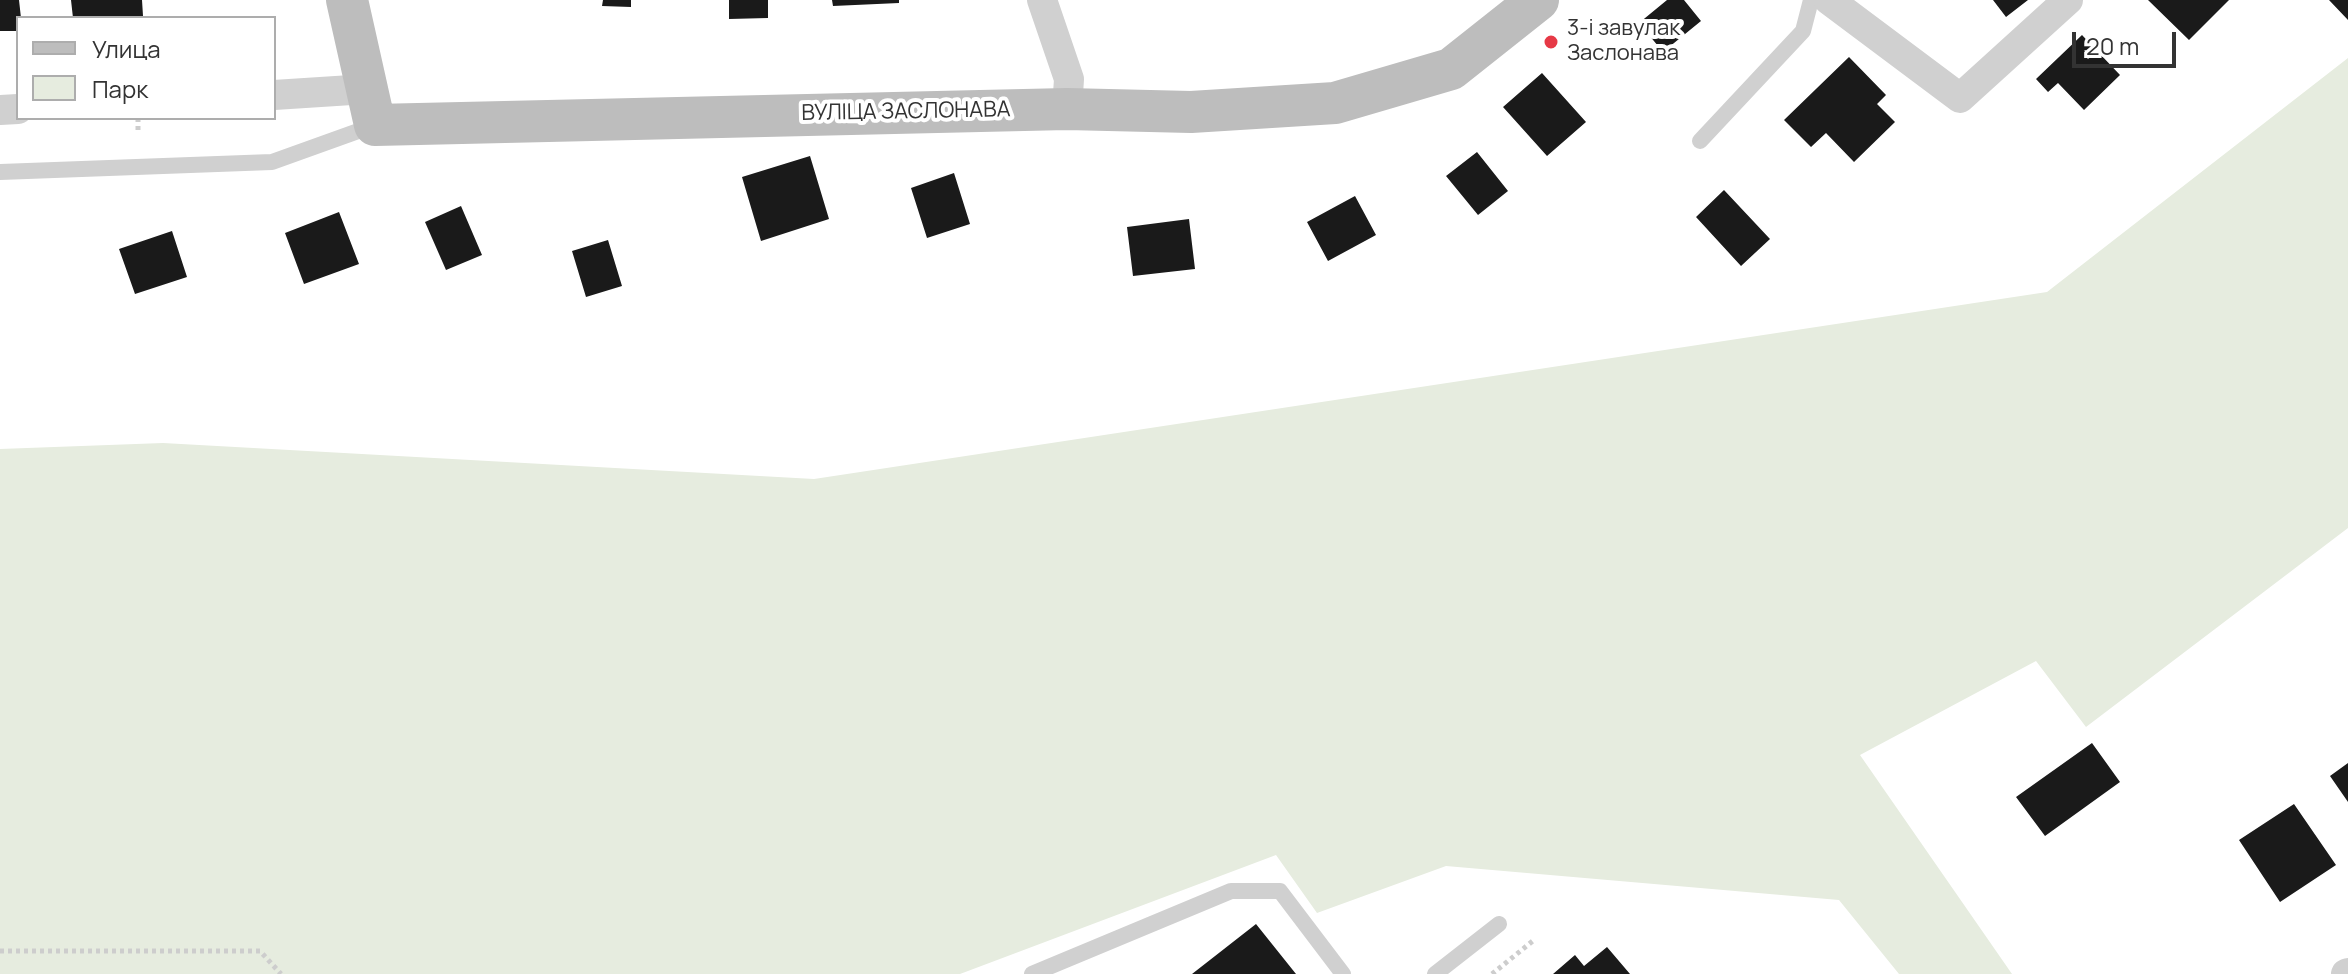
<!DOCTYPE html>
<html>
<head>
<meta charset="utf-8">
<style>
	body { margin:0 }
	#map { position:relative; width:2348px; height:974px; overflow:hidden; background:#fff; font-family:Manrope,sans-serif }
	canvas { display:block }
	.legend { position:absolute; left:16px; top:16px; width:260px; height:104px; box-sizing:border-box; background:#fff; border:2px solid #adadad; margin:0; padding:10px 14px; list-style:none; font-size:24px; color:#333 }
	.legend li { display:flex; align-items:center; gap:16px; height:40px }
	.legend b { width:40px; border:2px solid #adadad }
	.scale { position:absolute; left:2072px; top:32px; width:104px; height:36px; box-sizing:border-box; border:4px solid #333; border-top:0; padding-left:10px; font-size:24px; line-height:28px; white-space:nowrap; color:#333; -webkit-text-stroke:6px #fff; paint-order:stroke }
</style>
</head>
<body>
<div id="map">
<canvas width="2348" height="974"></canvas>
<ul class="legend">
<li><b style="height:10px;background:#bdbdbd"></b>Улица</li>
<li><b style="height:22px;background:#e6ecdf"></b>Парк</li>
</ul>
<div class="scale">20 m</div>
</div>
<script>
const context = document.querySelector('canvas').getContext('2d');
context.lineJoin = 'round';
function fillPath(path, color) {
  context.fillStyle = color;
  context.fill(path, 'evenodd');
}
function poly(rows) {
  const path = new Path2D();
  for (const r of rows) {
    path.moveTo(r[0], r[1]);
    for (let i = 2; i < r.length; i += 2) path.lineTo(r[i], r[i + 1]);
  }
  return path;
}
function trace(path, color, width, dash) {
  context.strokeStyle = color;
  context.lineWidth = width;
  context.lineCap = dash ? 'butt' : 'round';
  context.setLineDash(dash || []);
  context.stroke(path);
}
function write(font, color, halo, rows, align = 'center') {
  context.font = font + ' Manrope,sans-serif';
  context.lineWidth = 8;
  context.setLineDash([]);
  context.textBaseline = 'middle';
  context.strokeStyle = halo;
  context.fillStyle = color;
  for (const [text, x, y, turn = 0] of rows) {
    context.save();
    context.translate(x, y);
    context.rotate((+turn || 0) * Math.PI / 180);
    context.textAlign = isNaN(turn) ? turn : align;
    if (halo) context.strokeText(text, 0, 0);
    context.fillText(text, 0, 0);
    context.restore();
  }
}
fillPath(poly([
	[2348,58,2348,528,2086,727,2036,661,1860,755,2012,974,1899,974,1839,900,1446,866,1317,913,1276,855,960,974,0,974,0,449,163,443,814,479,2047,292]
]), '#e6ecdf');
fillPath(poly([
	[0,0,19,0,21,18,18,18,18,31,0,31],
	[71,0,142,0,143,16,73,18],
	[603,0,631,0,631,7,602,6],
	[729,0,768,0,768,18,729,19],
	[832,0,899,0,899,3,833,6],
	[1667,0,1684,0,1701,21,1663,52,1639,23],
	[1993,0,2028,0,2006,17],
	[2148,0,2229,0,2189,40],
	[2329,0,2348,0,2348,20],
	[2082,35,2120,75,2084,110,2058,83,2048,92,2036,79],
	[1849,57,1886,95,1877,104,1895,122,1854,162,1826,133,1811,147,1784,120],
	[1542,73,1586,122,1547,156,1503,107],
	[1477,152,1508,191,1478,215,1446,176],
	[810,156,829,219,761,241,742,177],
	[954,173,970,224,927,238,911,188],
	[1724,190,1770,239,1741,266,1696,217],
	[1355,196,1376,235,1328,261,1307,222],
	[461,206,482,255,446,270,425,222],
	[339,212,359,264,304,284,285,233],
	[1189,219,1195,269,1133,276,1127,227],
	[172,231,187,277,135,294,119,249],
	[608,240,622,286,586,297,572,251],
	[2092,743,2120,782,2045,836,2016,797],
	[2348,763,2348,802,2330,776],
	[2294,804,2336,865,2280,902,2239,840],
	[1256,924,1296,974,1192,974],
	[1607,947,1630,974,1553,974,1575,955,1584,966]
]), '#1a1a1a');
trace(poly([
	[138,118,138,132],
	[0,951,260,951,281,974],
	[1492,974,1534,940]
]), '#cdcdcd', 5, [4, 4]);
trace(poly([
	[1700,141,1803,31,1811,0],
	[0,172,272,162,375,125],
	[1032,974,1231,891,1280,891,1343,974],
	[1435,974,1499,924]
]), '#d0d0d0', 16);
trace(poly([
	[1042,0,1069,79,1067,109],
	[1829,0,1960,98,2068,0],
	[274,95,367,89],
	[0,110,18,109],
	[2346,974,2348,973]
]), '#d0d0d0', 30);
trace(poly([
	[347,0,375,125,1067,109,1191,112,1335,103,1451,69,1538,0]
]), '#bdbdbd', 42);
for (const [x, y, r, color] of [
	[1551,42,8,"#e63946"]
]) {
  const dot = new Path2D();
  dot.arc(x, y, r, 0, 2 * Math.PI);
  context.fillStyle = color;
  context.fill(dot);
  trace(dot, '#fff', 3);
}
write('22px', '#333', '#fff', [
	["3-і завулак",1567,29],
	["Заслонава",1567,54]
], 'left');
write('22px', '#333', '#fff', [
	["ВУЛІЦА ЗАСЛОНАВА",906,112,-1]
]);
</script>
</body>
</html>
